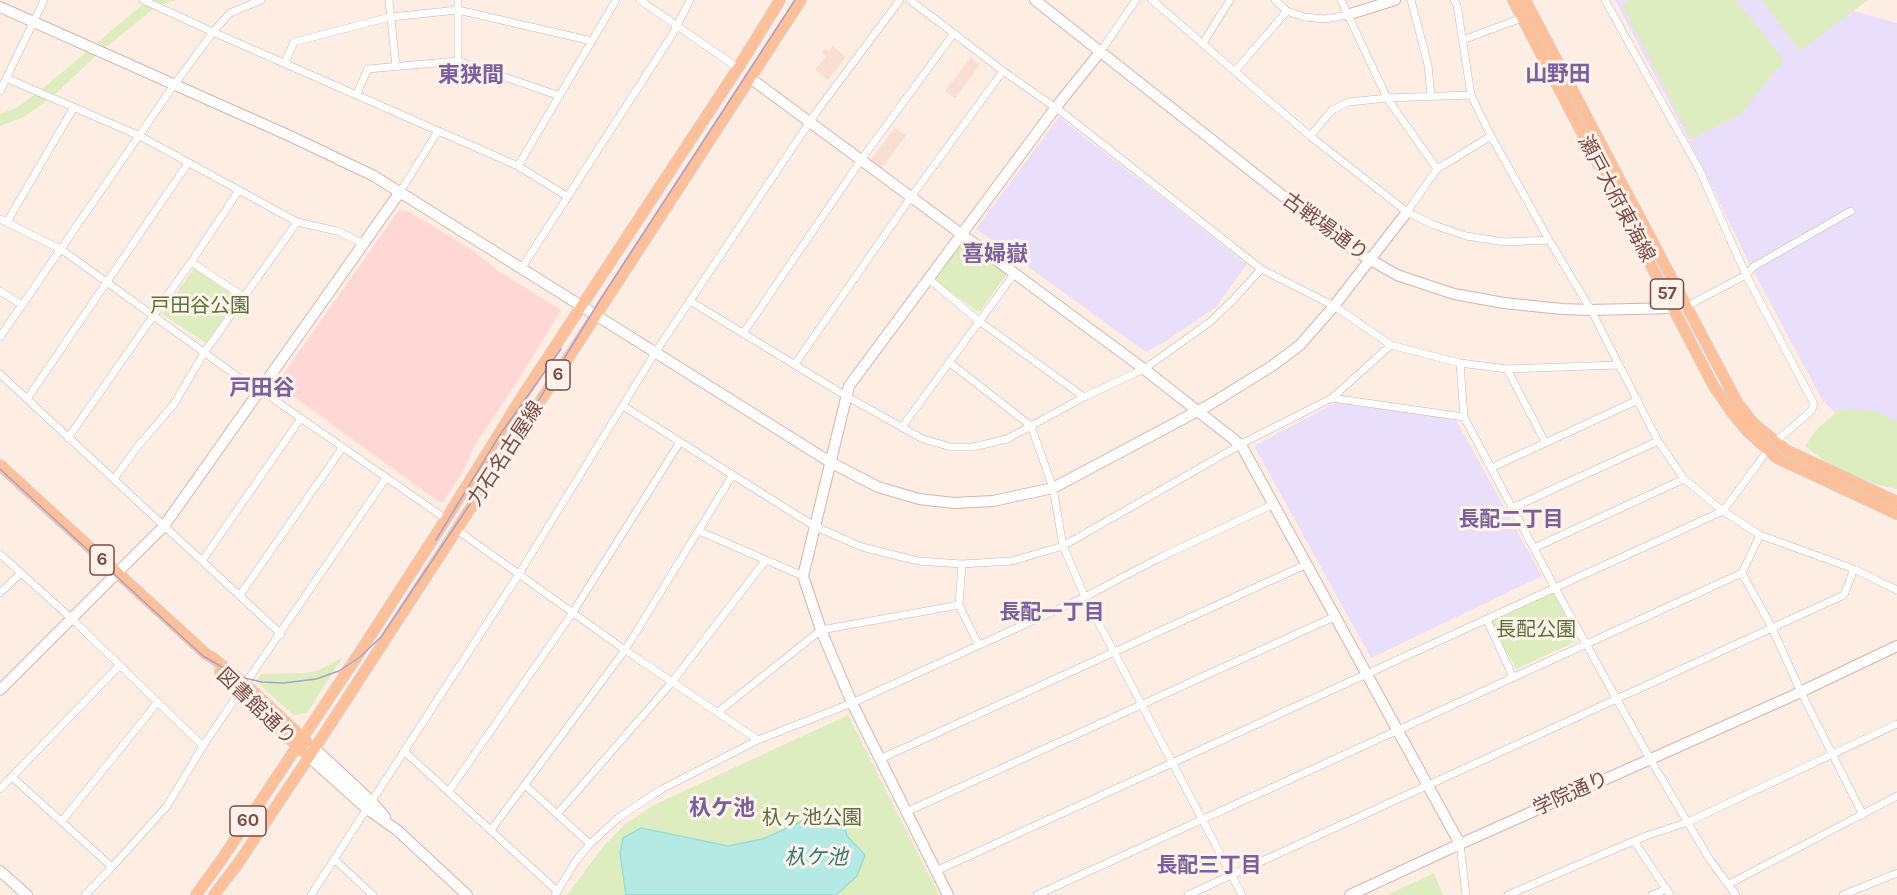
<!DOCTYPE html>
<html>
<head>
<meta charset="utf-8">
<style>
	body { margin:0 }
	canvas { display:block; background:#feede2 }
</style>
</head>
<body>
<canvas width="1897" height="895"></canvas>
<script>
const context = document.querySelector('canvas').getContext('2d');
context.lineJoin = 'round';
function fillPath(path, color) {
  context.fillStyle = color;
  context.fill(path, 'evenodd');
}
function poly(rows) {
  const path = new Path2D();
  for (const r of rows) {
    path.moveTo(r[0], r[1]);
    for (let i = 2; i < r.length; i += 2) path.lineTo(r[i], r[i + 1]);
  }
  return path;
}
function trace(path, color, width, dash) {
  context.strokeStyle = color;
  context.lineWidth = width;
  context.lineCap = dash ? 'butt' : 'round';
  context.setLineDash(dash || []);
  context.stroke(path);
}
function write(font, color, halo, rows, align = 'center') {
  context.font = font + ' Karla,"Noto Sans JP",sans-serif';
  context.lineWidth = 6;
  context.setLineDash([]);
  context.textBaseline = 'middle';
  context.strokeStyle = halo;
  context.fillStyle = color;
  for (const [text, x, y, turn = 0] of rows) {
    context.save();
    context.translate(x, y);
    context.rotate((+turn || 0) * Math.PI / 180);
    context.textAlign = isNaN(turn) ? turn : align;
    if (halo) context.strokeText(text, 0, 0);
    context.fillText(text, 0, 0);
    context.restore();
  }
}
fillPath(poly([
	[833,46,846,57,828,80,815,70,826,56,822,53,825,49,829,51],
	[971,57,980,65,955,98,945,91],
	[895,127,906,136,881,169,870,161]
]), '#f9dfd3');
fillPath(poly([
	[399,210,408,211,471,249,500,272,561,310,519,379,475,445,464,470,443,502,439,502,279,386,279,380]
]), '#ffd8d6');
fillPath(poly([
	[1615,0,1829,0,1854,11,1897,23,1897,470,1823,401,1750,265,1695,152],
	[1059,117,1247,264,1216,307,1166,341,1146,352,976,229],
	[1337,402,1455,418,1542,576,1371,658,1254,446]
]), '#eadffb');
fillPath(poly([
	[148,0,176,0,157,6,100,52,52,97,24,117,0,126,0,114,16,108,40,91],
	[1630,0,1736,0,1784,60,1740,115,1691,139,1622,5],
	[1762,0,1868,0,1800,51],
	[965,242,1006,271,1007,274,980,311,977,311,935,281,934,278,959,243],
	[194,268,238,298,206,343,162,314],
	[1840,409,1876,411,1897,422,1897,489,1878,485,1831,466,1805,446,1817,429],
	[1551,593,1554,594,1579,635,1577,641,1516,669,1491,623,1492,620],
	[342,658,307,713,293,715,256,681,261,674,305,673,319,670],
	[848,715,939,895,567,895,602,848,624,825,654,805],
	[1434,873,1443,895,1387,895]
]), '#ddedbf');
const water = poly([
	[842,812,847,836,865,855,857,876,836,895,626,895,620,853,623,838,641,828,728,846,763,839,820,813,842,812]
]);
fillPath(water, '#b5eae4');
trace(water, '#9addd6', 1.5);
const street = poly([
	[143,0,213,32,518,166,568,197],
	[389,0,396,67],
	[640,0,738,68],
	[910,0,1003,71,1063,113,1261,269,1334,306,1391,345,1460,363,1507,369,1618,365],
	[1152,0,1310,136,1407,212,1434,225,1466,236,1505,242,1549,240],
	[1275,0,1287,11,1304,17,1325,19,1347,15],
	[1341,0,1387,98,1437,169],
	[1411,0,1428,65,1431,96],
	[1454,0,1457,5,1471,95,1491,136,1549,240,1591,310,1658,441,1684,479,1723,511,1760,535,1854,569,1897,590],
	[1605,0,1699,169,1746,275,1814,404,1811,411,1775,442],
	[1463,40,1522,18],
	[1203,43,1230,0],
	[1100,52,1136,0],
	[458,61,458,0],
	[285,63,294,42,390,17,458,10,592,41],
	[1235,71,1287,11],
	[6,78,140,136,297,222,337,231,364,244],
	[0,91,44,0],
	[356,95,368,69,458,61,560,96],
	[1310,136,1332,110,1349,102,1387,98,1471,95],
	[518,166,616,0],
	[400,192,438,131],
	[1407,212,1437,169,1491,136],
	[0,219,62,250,259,392,269,396,446,519],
	[7,222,74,107],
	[191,262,244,297],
	[521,269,672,35,690,0],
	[929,279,979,321,1084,397],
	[0,291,22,305],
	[690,301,846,396,923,439,951,447,973,447,1007,439,1084,397,1144,369,1210,322,1234,299,1261,269],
	[1674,308,1687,306,1746,275,1753,267,1851,211],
	[744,332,861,160,954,33],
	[0,337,174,85,213,32,230,13,261,0],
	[949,362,1031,426,1053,488,1063,546,1085,597,1242,895],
	[1460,363,1464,417,1555,588,1650,759,1710,860,1736,895],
	[795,364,911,197,1003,71],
	[1507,369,1545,442],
	[0,374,281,634],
	[1332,398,1464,417],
	[27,399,188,163],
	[623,406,814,526,862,547,918,561,962,564,1012,561,1063,546,1247,441,1332,398,1391,345],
	[902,427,1014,274],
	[68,438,191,262,239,190],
	[1491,468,1638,400],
	[114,479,138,446,174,404,204,353,297,222],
	[1512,508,1658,441],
	[457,530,625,650,758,740],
	[699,531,803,576],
	[1534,548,1684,479],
	[0,554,72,619,203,746],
	[202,561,301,418],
	[962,564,959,605,978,644],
	[1742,573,1772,628,1801,692,1863,815],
	[0,593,21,573],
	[240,595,343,447],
	[1487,620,1513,677],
	[245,684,386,478],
	[718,712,821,630,959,605],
	[405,752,557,891],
	[880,759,1307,564],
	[12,777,112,867],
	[525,785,590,844],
	[0,789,119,666],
	[449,791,573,612,680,442],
	[906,812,1336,616],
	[558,813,672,682,765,561],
	[62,821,157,703],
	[491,830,625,650,732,476],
	[1634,841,1670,895],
	[1460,844,1466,895],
	[334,859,373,895],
	[936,871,1723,511,1768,450],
	[1729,884,1897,796],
	[85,895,112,867,167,806,203,746,240,691],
	[311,895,519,574,655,353,817,111,900,0],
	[555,895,575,862,590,844,618,818,662,789,758,740,852,703,1085,597,1159,558,1274,504],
	[1037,895,1742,573,1760,535],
	[1188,895,1844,595,1854,569],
	[1508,895,1643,837,1688,822,1897,724],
	[1652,895,1667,889],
	[1843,895,1897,873]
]);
const secondary = poly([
	[1035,0,1322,227,1355,251,1397,275,1454,294,1504,303,1562,309,1591,310,1674,308],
	[0,7,290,136,374,176,830,462,878,487,919,499,954,503,993,501,1053,488,1209,405,1272,366,1300,345,1334,306,1407,212],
	[1347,15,1395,0],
	[750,78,1144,369,1241,445,1460,844],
	[0,690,164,526,400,192],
	[314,748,371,801,385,817],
	[309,757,367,809,397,830,467,895],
	[0,871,27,895],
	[948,895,852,703,821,630,803,576,849,386,1056,107,1100,52],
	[1350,895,1460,844,1792,696,1897,646]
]);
const primary = poly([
	[1513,0,1713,385,1730,410,1747,431,1777,458,1897,514],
	[1525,0,1737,402,1753,423,1786,450,1897,502],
	[0,465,206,654,213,658,245,684,307,742],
	[220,672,302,751],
	[196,895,222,859,358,655,446,519,525,392,738,68,780,0],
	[214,895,237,865,309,757,801,0]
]);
trace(street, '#d3b3aa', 8);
trace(secondary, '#d9b3a9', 12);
trace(primary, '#d9cdcb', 12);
trace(street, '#fff', 7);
trace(secondary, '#fff', 10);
trace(primary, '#ffc099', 10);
trace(poly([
	[0,469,203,656,224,668,240,677,262,682,284,683,316,679,339,671,360,657,381,637,529,416,600,300,795,0],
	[436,540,499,436,561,349]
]), '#aca0c9', 1.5);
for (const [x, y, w] of [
	[1667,294,33],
	[558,375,24],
	[102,560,24],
	[248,821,36]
]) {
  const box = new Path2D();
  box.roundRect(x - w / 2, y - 15, w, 30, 4.5);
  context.fillStyle = '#fff2eb';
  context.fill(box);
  trace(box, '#794c46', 1.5);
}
write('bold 18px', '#794c46', null, [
	["57",1667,294],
	["6",558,375],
	["6",102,560],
	["60",248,821]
]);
write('20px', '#794c46', '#fff2eb', [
	["瀬戸大府東海線",1616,199,62],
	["古戦場通り",1325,227,36],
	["力石名古屋線",506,454,-57],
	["図書館通り",256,707,44],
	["学院通り",1571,794,-24]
]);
write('20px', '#587338', '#fff2eb', [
	["戸田谷公園",200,306],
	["長配公園",1536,630],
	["杁ヶ池公園",812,818]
]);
write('bold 21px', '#7a619d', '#fff2eb', [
	["長配二丁目",1511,520],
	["長配一丁目",1052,613],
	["長配三丁目",1209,866]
]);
write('italic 21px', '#357973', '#fff2eb', [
	["杁ケ池",816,858]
]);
write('bold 22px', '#7a619d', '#fff2eb', [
	["山野田",1558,75],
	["東狭間",471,76],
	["喜婦嶽",995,255],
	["戸田谷",262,389],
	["杁ケ池",722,809]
]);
</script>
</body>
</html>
